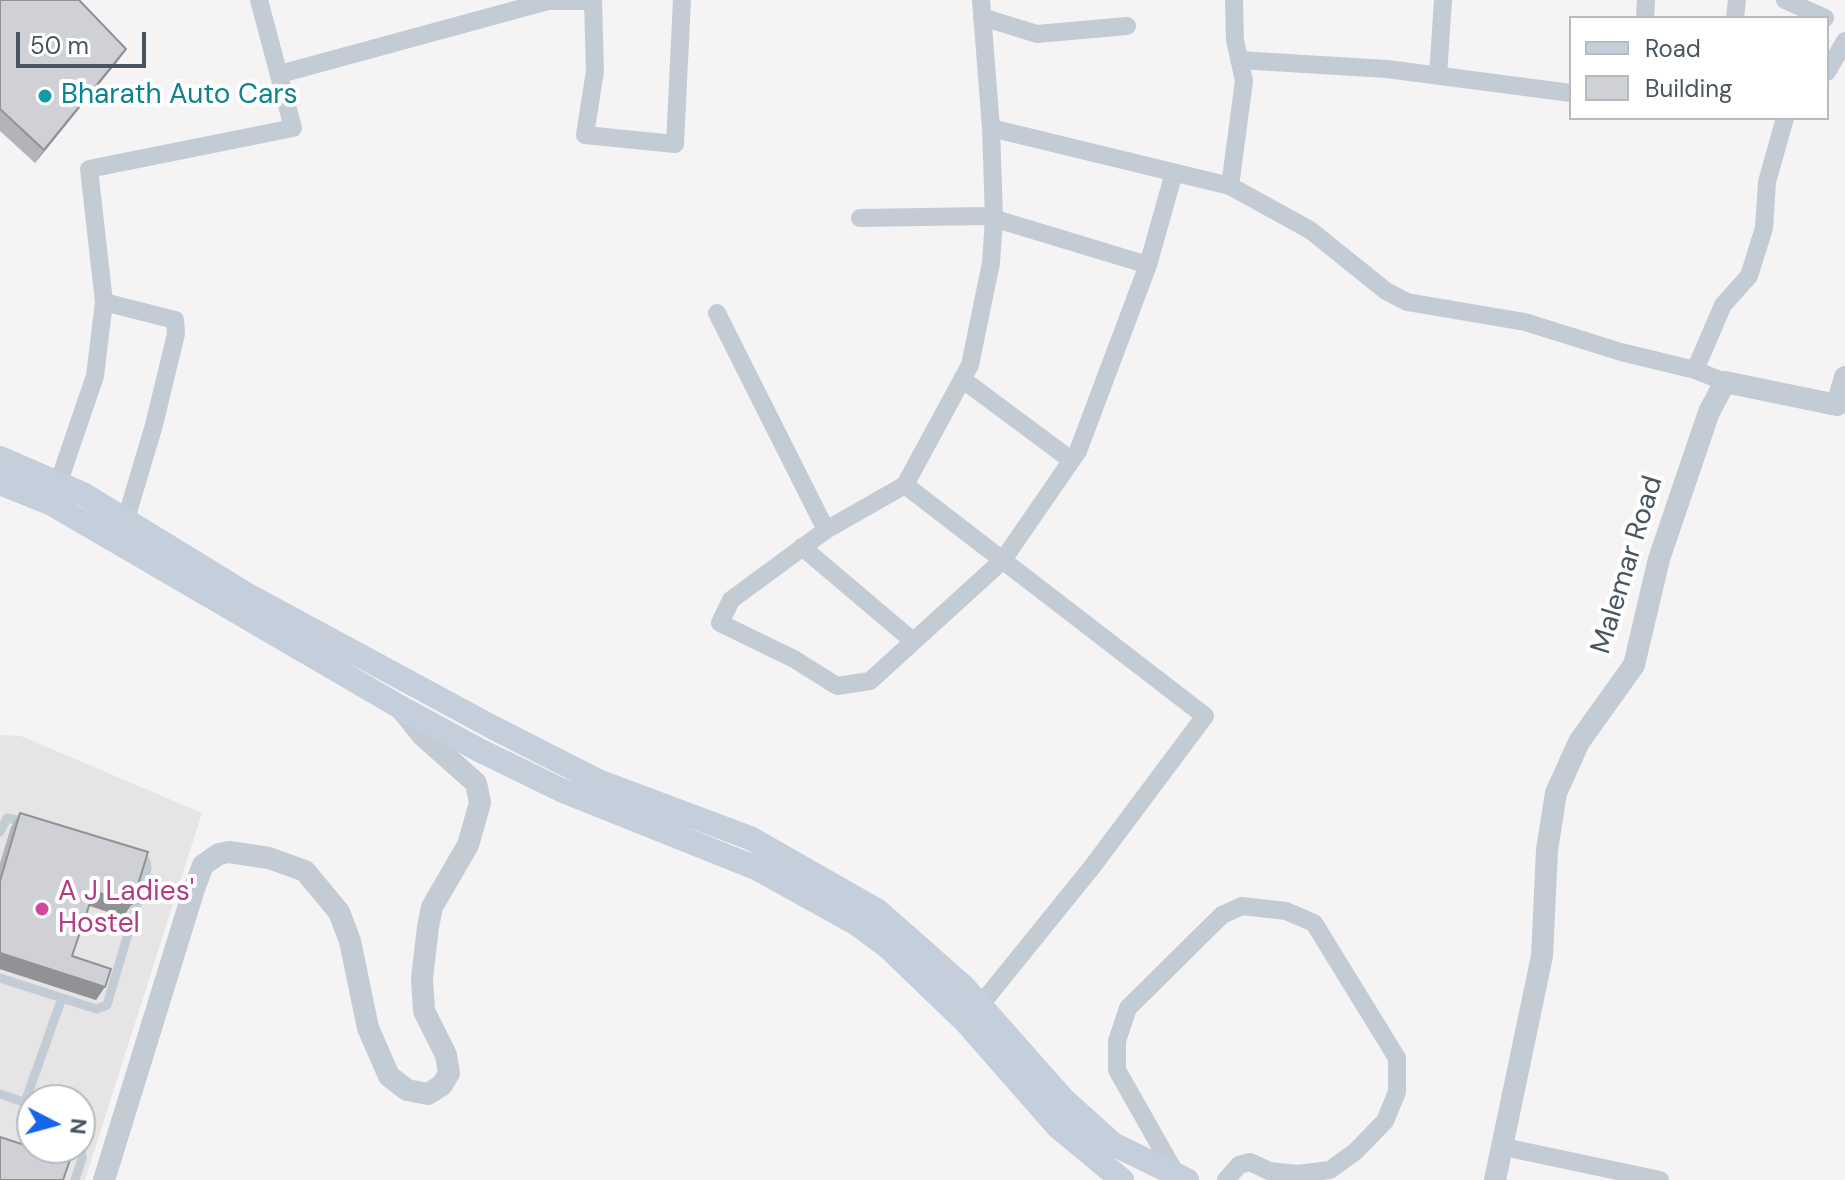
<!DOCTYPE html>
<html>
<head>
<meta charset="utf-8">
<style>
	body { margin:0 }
	#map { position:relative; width:1845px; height:1180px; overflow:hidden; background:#f5f3f3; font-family:"DM Sans",sans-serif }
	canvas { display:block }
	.legend { position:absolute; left:1569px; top:16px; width:260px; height:104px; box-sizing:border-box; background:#fff; border:2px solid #b6bbc0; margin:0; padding:10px 14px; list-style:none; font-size:24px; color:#495461 }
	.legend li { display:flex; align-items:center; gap:16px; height:40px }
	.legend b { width:40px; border:2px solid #b6bbc0 }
	.north { position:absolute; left:16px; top:1084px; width:80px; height:80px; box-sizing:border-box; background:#fff; border:2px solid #b6bbc0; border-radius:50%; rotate:96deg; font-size:22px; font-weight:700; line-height:32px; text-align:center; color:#495461 }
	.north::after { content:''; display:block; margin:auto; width:28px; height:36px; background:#1364ee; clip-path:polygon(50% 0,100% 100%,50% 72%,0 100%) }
	.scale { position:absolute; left:16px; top:32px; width:130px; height:36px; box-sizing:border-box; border:4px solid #495461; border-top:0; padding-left:10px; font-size:24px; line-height:28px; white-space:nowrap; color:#495461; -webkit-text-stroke:6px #fff; paint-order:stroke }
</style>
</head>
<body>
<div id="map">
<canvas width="1845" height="1180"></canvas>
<ul class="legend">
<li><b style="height:10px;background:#c5cedb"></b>Road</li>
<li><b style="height:22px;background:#cfd1d7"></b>Building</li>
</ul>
<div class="north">N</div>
<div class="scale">50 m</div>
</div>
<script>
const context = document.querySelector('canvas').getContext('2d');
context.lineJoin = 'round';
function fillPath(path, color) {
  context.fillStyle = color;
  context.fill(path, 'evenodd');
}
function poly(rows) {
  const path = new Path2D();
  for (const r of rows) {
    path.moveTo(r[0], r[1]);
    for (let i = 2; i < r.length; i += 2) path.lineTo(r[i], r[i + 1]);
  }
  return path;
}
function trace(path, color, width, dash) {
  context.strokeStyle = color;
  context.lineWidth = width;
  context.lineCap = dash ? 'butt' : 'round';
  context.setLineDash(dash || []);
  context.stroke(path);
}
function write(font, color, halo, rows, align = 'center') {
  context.font = font + ' "DM Sans",sans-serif';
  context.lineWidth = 8;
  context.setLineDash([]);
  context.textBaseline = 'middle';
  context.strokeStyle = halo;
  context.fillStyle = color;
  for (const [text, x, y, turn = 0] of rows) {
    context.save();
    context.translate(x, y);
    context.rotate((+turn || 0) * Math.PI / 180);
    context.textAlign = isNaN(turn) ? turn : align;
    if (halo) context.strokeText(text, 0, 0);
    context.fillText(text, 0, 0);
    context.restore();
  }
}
fillPath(poly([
	[0,735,21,736,202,813,85,1180,0,1180],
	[32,1100,80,1100,80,1148,32,1148]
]), '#e6e4e5');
trace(poly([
	[0,832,7,818,27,822],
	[0,978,87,1006,97,1009,107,1005,147,869,146,861,137,854],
	[0,1094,32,1105],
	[25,1102,62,998],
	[75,1180,82,1158,80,1137]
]), '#c3ccd4', 9);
trace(poly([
	[593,0,595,71,585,135,675,144,682,0],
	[1785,0,1825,18],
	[982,17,1037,34,1127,26],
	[1645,18,1646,0],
	[1735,18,1737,0],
	[1239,60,1387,69,1571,93],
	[1827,72,1845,41],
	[280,74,548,1,593,1],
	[1438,76,1443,0],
	[991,128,1230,186,1310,230,1386,291,1407,302,1525,322,1621,352,1695,370,1725,382],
	[1230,186,1244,81,1235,40,1234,0],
	[1148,265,1174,173],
	[104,302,175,320,176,334,154,425,126,519],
	[717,313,826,530,905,485,1205,716,1092,867,974,1013],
	[1695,370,1723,305,1749,276,1764,228,1767,182,1785,118],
	[962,379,1071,460],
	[905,485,970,365,991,263,994,218,991,128,981,0],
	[55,493,95,376,104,302,89,169,293,128,259,0],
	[826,530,731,600,720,623,794,659,837,686,870,681,1003,560,1078,451,1148,265,986,216,860,218],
	[802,547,913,641],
	[1504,1147,1660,1180],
	[1177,1176,1117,1070,1117,1041,1128,1008,1222,915,1242,906,1286,911,1314,923,1397,1058,1397,1092,1385,1121,1356,1151,1330,1170,1297,1174,1269,1171,1250,1162,1239,1165,1226,1180]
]), '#c3ccd4', 18);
trace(poly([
	[104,1180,194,889,203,865,219,854,229,852,269,858,305,871,339,912,350,941,368,1028,389,1076,407,1090,428,1094,442,1085,449,1073,446,1055,424,1011,422,978,428,927,432,907,468,845,480,803,476,783,422,735,402,710],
	[1495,1180,1542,956,1547,850,1556,793,1579,742,1634,665,1659,559,1709,412,1725,382,1837,405,1845,377]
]), '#c3ccd4', 22);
trace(poly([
	[0,458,83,494,246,594,492,727,598,781,750,838,878,911,964,987,1064,1100,1113,1144,1187,1180],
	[0,483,50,503,400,707,479,750,561,790,756,868,857,924,888,947,966,1022,1058,1127,1122,1180]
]), '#c5cedb', 24);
fillPath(poly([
	[0,0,126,49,35,163,0,131],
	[20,813,132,904,123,917,89,906,72,956,96,1000,0,969,0,863,11,827]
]), '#b2b4b9');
fillPath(poly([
	[126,49,117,62,35,163,44,150],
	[94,891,132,904,123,917,85,904],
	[0,953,105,987,96,1000,0,969]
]), '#919296');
const building = poly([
	[0,0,79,0,126,49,44,150,0,109,0,0],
	[20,813,148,852,132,904,94,891,72,956,111,969,105,987,0,953,0,881,20,813],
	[0,1137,70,1160,63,1180,0,1180,0,1137]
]);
fillPath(building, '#cfd1d7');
trace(building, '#919296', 2);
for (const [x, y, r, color] of [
	[45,96,8,"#0f9aa8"],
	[42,909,8,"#d1479c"]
]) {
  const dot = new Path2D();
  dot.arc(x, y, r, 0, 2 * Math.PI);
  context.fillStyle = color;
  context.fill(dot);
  trace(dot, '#fff', 3);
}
write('28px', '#0d838f', '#fff', [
	["Bharath Auto Cars",61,96]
], 'left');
write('28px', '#495461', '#fff', [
	["Malemar Road",1628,565,-73]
]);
write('28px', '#b23c85', '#fff', [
	["A J Ladies'",58,893],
	["Hostel",58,925]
], 'left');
</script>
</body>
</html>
